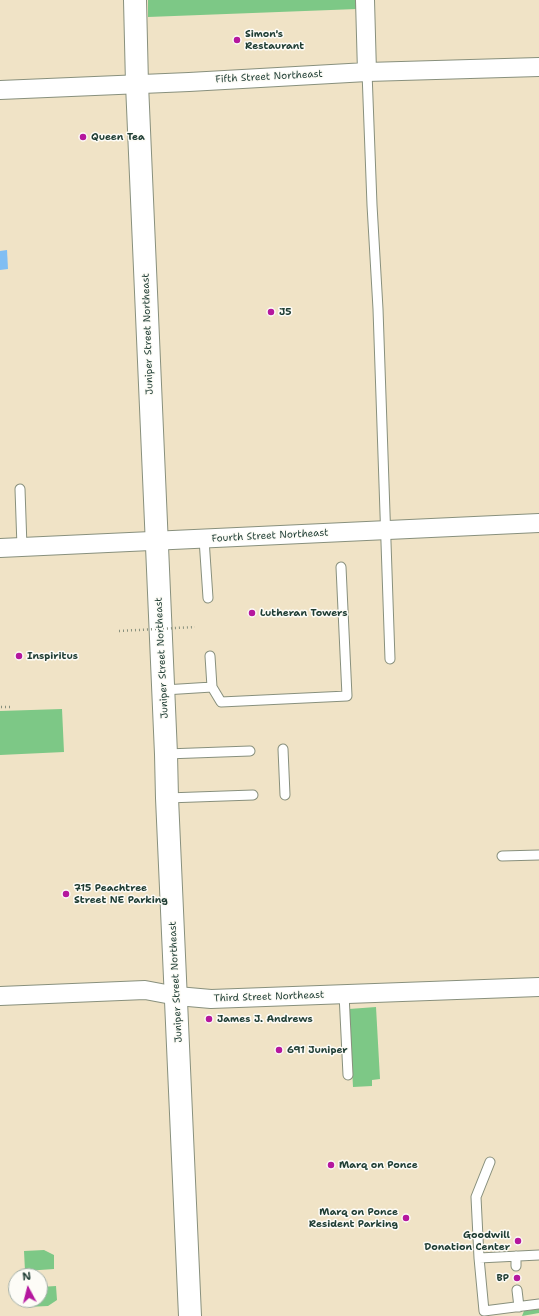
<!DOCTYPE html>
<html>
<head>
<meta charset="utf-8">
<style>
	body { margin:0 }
	#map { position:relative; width:539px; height:1316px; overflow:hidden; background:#f0e3c6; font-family:"Shantell Sans",sans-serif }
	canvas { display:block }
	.north { position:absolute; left:8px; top:1268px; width:40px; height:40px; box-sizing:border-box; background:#fdfcf7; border:1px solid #a4b0a9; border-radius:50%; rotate:353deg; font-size:11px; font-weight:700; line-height:16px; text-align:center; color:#1f3d34 }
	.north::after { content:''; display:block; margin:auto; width:14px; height:18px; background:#b5179e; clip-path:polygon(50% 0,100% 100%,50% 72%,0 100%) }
</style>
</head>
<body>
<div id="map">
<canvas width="539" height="1316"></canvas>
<div class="north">N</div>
</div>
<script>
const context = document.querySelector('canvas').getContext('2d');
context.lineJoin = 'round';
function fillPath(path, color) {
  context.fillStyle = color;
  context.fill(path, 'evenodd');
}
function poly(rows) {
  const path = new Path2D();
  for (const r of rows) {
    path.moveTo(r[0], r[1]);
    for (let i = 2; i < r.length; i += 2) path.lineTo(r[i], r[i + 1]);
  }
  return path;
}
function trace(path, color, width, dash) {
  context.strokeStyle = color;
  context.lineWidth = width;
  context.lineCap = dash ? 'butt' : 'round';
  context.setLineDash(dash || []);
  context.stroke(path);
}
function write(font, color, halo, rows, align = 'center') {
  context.font = font + ' "Shantell Sans",sans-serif';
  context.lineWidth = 3;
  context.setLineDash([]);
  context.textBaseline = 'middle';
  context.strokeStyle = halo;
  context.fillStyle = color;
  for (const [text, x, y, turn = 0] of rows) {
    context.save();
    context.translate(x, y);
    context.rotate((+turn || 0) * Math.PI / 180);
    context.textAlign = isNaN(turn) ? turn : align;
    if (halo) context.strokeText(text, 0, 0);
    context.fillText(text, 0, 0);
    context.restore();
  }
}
fillPath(poly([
	[148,0,357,0,357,9,148,17],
	[62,709,64,752,0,755,0,711],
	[376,1007,380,1079,372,1080,372,1086,353,1087,349,1009],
	[44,1250,54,1255,54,1269,25,1271,24,1251],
	[56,1286,57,1300,48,1306,27,1307,27,1300,40,1300,40,1287],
	[539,1309,539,1313,522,1316,524,1311]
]), '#7dc886');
fillPath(poly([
	[7,250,8,269,0,270,0,251]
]), '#80bef3');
const service = poly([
	[367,72,372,205,378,309,390,659],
	[20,489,22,547],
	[204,539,208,598],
	[210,656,212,687],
	[164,690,212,687,221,702,347,696,341,567],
	[283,749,285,795],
	[166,754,250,751],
	[167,798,253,795],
	[502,856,539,855],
	[344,994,348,1075],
	[490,1162,476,1197,479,1258,484,1311,539,1304],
	[516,1256,516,1266],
	[479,1258,539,1255],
	[517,1290,519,1307]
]);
const minor = poly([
	[365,0,367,72],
	[0,90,189,82,367,72,539,67],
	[0,548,539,523],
	[0,996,145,990,177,996,211,999,539,987]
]);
const secondary = poly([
	[135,0,137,84,166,754,167,798,190,1316]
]);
trace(service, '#88907d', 11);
trace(minor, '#88907d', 20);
trace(secondary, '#88907d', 24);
trace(poly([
	[1,707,13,707]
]), '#88907d', 2.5, [1, 3]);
trace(service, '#fff', 9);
trace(minor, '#fff', 18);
trace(secondary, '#fff', 22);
trace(poly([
	[119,631,195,627]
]), '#88907d', 2.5, [1, 3]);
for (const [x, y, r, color] of [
	[237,40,4,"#b5179e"],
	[83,137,4,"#b5179e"],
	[271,312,4,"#b5179e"],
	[252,613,4,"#b5179e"],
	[19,656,4,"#b5179e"],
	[66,894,4,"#b5179e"],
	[209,1019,4,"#b5179e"],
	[279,1050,4,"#b5179e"],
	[331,1165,4,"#b5179e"],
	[406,1218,4,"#b5179e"],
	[518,1241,4,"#b5179e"],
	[517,1278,4,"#b5179e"]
]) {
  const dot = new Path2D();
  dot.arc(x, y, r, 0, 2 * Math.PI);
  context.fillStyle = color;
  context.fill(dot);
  trace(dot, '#fdfcf7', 1.5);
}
write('bold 10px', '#1f3d34', '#fdfcf7', [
	["Simon's",245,34],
	["Restaurant",245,46],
	["Queen Tea",91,137],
	["J5",279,312],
	["Lutheran Towers",260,613],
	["Inspiritus",27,656],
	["715 Peachtree",74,888],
	["Street NE Parking",74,900],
	["James J. Andrews",217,1019],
	["691 Juniper",287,1050],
	["Marq on Ponce",339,1165],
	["Marq on Ponce",398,1212,"right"],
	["Resident Parking",398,1224,"right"],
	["Goodwill",510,1235,"right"],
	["Donation Center",510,1247,"right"],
	["BP",509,1278,"right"]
], 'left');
write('10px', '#1f3d34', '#fdfcf7', [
	["Fifth Street Northeast",269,77,-3],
	["Juniper Street Northeast",148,334,-92],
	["Fourth Street Northeast",270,536,-3],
	["Juniper Street Northeast",162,658,-93],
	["Juniper Street Northeast",176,982,-93],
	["Third Street Northeast",269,997,-2]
]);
</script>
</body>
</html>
